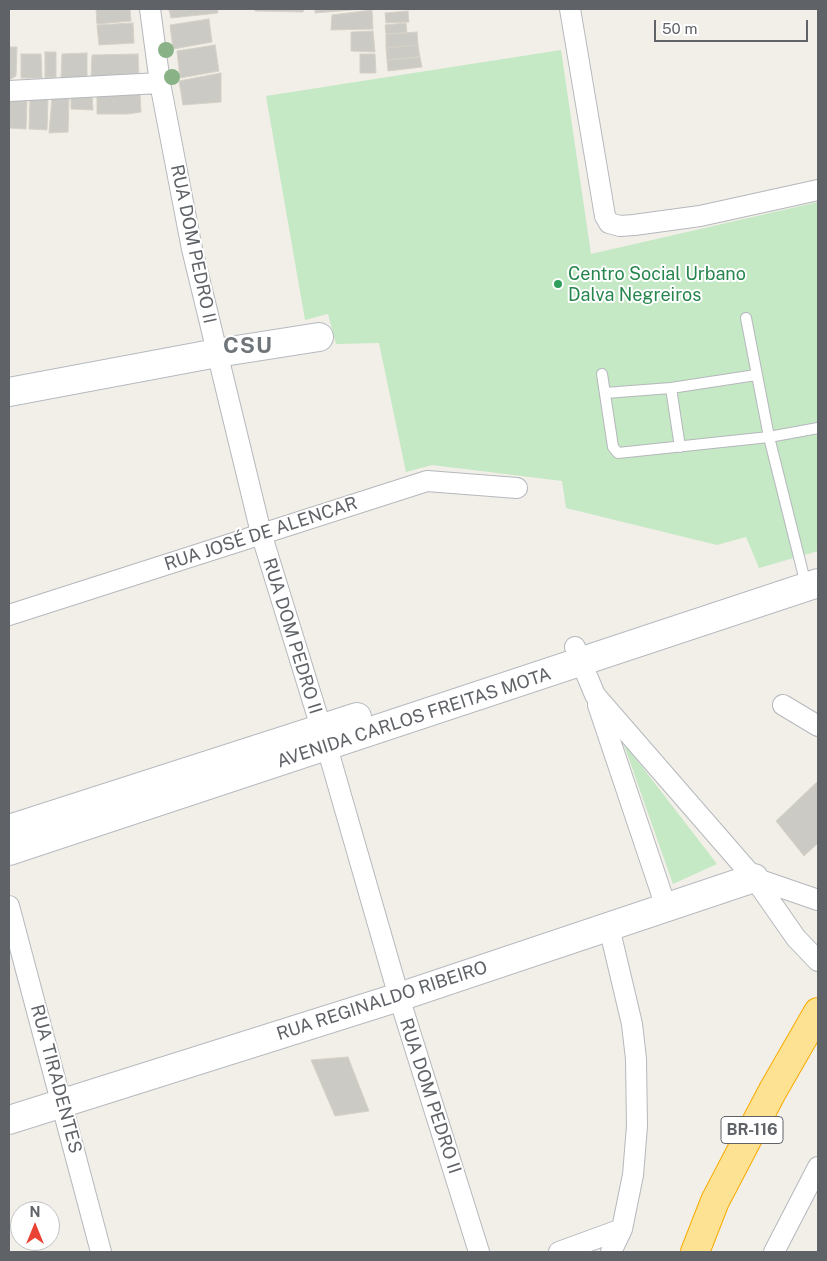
<!DOCTYPE html>
<html>
<head>
<meta charset="utf-8">
<style>
	body { margin:0 }
	#map { position:relative; width:827px; height:1261px; overflow:hidden; background:#f1efe8; font-family:"Public Sans",sans-serif }
	canvas { display:block }
	.frame { position:absolute; inset:0; border:10px solid #5f6368; pointer-events:none }
	.north { position:absolute; left:10px; top:1201px; width:50px; height:50px; box-sizing:border-box; background:#fff; border:1px solid #bfc1c3; border-radius:50%; rotate:0deg; font-size:14px; font-weight:700; line-height:20px; text-align:center; color:#5f6368 }
	.north::after { content:''; display:block; margin:auto; width:18px; height:22px; background:#ea4335; clip-path:polygon(50% 0,100% 100%,50% 72%,0 100%) }
	.scale { position:absolute; left:654px; top:20px; width:154px; height:22px; box-sizing:border-box; border:2px solid #5f6368; border-top:0; padding-left:6px; font-size:15px; line-height:18px; white-space:nowrap; color:#5f6368; -webkit-text-stroke:4px #fff; paint-order:stroke }
</style>
</head>
<body>
<div id="map">
<canvas width="827" height="1261"></canvas>
<div class="frame"></div>
<div class="north">N</div>
<div class="scale">50 m</div>
</div>
<script>
const context = document.querySelector('canvas').getContext('2d');
context.lineJoin = 'round';
function fillPath(path, color) {
  context.fillStyle = color;
  context.fill(path, 'evenodd');
}
function poly(rows) {
  const path = new Path2D();
  for (const r of rows) {
    path.moveTo(r[0], r[1]);
    for (let i = 2; i < r.length; i += 2) path.lineTo(r[i], r[i + 1]);
  }
  return path;
}
function trace(path, color, width, dash) {
  context.strokeStyle = color;
  context.lineWidth = width;
  context.lineCap = dash ? 'butt' : 'round';
  context.setLineDash(dash || []);
  context.stroke(path);
}
function write(font, color, halo, rows, align = 'center') {
  context.font = font + ' "Public Sans",sans-serif';
  context.lineWidth = 4;
  context.setLineDash([]);
  context.textBaseline = 'middle';
  context.strokeStyle = halo;
  context.fillStyle = color;
  for (const [text, x, y, turn = 0] of rows) {
    context.save();
    context.translate(x, y);
    context.rotate((+turn || 0) * Math.PI / 180);
    context.textAlign = isNaN(turn) ? turn : align;
    if (halo) context.strokeText(text, 0, 0);
    context.fillText(text, 0, 0);
    context.restore();
  }
}
fillPath(poly([
	[561,50,591,254,818,202,818,551,759,568,746,537,717,545,566,508,562,481,432,465,406,472,379,343,336,344,328,314,305,320,266,96],
	[623,742,717,864,673,884]
]), '#c5e8c5');
const building = poly([
	[96,9,130,9,131,21,97,24,96,9],
	[169,9,217,9,218,13,171,18,169,9],
	[255,9,304,9,303,12,255,11,255,9],
	[315,9,363,9,315,13,315,9],
	[372,10,373,29,331,30,332,15,372,10],
	[408,11,409,22,386,23,385,13,408,11],
	[209,19,212,42,173,49,170,25,209,19],
	[133,23,134,43,99,45,97,25,133,23],
	[406,23,407,33,386,34,385,25,406,23],
	[373,31,375,52,351,51,351,32,373,31],
	[417,32,418,45,386,48,386,34,417,32],
	[215,45,219,71,180,78,177,51,215,45],
	[418,45,420,57,387,60,386,48,418,45],
	[9,47,17,47,16,76,9,80,9,47],
	[45,52,56,52,56,77,45,78,45,52],
	[87,53,87,78,61,79,62,54,87,53],
	[21,54,41,54,42,78,21,78,21,54],
	[138,54,139,76,91,78,92,55,138,54],
	[360,54,375,54,376,73,360,73,360,54],
	[416,57,420,57,422,67,388,71,387,60,416,57],
	[221,73,221,102,183,105,179,81,221,73],
	[140,93,141,112,128,114,97,114,97,95,140,93],
	[92,95,93,110,71,109,71,96,92,95],
	[48,97,47,130,29,129,30,98,48,97],
	[52,98,69,98,68,132,49,133,52,98],
	[9,100,27,100,26,129,9,128,9,100],
	[818,781,818,843,804,856,776,821,818,781],
	[348,1057,369,1111,335,1116,311,1060,348,1057]
]);
fillPath(building, '#cccac5');
trace(building, '#d6d1c6', 1);
const lane = poly([
	[746,318,769,437,806,585],
	[602,374,613,447,618,453,769,437,818,428],
	[671,388,680,447],
	[605,393,671,388,756,375]
]);
const street = poly([
	[150,9,160,83,192,249,261,533,327,747,399,997,479,1252],
	[570,9,605,216,609,223,620,226,634,225,700,216,818,190],
	[9,91,160,83],
	[9,615,427,481,517,488],
	[575,647,595,695,754,878,796,938,818,961],
	[598,705,666,907],
	[783,705,818,726],
	[754,878,818,900],
	[9,906,101,1252],
	[609,927,632,1024,636,1059,637,1126,633,1175,622,1229,611,1252],
	[559,1252,622,1229],
	[774,1252,818,1167]
]);
const secondary = poly([
	[9,392,217,353,319,337],
	[9,829,357,717],
	[9,851,818,583],
	[9,1120,399,997,754,878]
]);
const highway = poly([
	[695,1252,715,1201,772,1092,818,1012]
]);
trace(lane, '#b5b8bc', 12);
trace(street, '#b5b8bc', 22);
trace(secondary, '#b6babf', 30);
trace(highway, '#f9ab00', 30);
trace(lane, '#fff', 10);
trace(street, '#fff', 20);
trace(secondary, '#fff', 28);
trace(highway, '#fde293', 28);
context.fillStyle = '#89b387';
for (const [x, y] of [
	[166,50],
	[172,77]
]) {
  context.beginPath();
  context.arc(x, y, 8, 0, 2 * Math.PI);
  context.fill();
}
for (const [x, y, r, color] of [
	[558,284,5,"#2e9e5b"]
]) {
  const dot = new Path2D();
  dot.arc(x, y, r, 0, 2 * Math.PI);
  context.fillStyle = color;
  context.fill(dot);
  trace(dot, '#fff', 2);
}
for (const [x, y, w] of [
	[752,1130,62]
]) {
  const box = new Path2D();
  box.roundRect(x - w / 2, y - 13.5, w, 27, 4);
  context.fillStyle = '#fff';
  context.fill(box);
  trace(box, '#5f6368', 1);
}
write('bold 16px', '#5f6368', null, [
	["BR-116",752,1130]
]);
write('18px', '#5f6368', '#fff', [
	["RUA DOM PEDRO II",193,244,78],
	["RUA JOSÉ DE ALENCAR",261,534,-18],
	["RUA DOM PEDRO II",292,636,73],
	["AVENIDA CARLOS FREITAS MOTA",414,718,-18],
	["RUA REGINALDO RIBEIRO",382,1001,-18],
	["RUA TIRADENTES",56,1079,75],
	["RUA DOM PEDRO II",430,1096,72]
]);
write('18px', '#27864d', '#fff', [
	["Centro Social Urbano",568,274],
	["Dalva Negreiros",568,295]
], 'left');
context.letterSpacing = '1px';
write('bold 22px', '#70757a', '#fff', [
	["CSU",248,346]
]);
context.letterSpacing = '0px';
</script>
</body>
</html>
